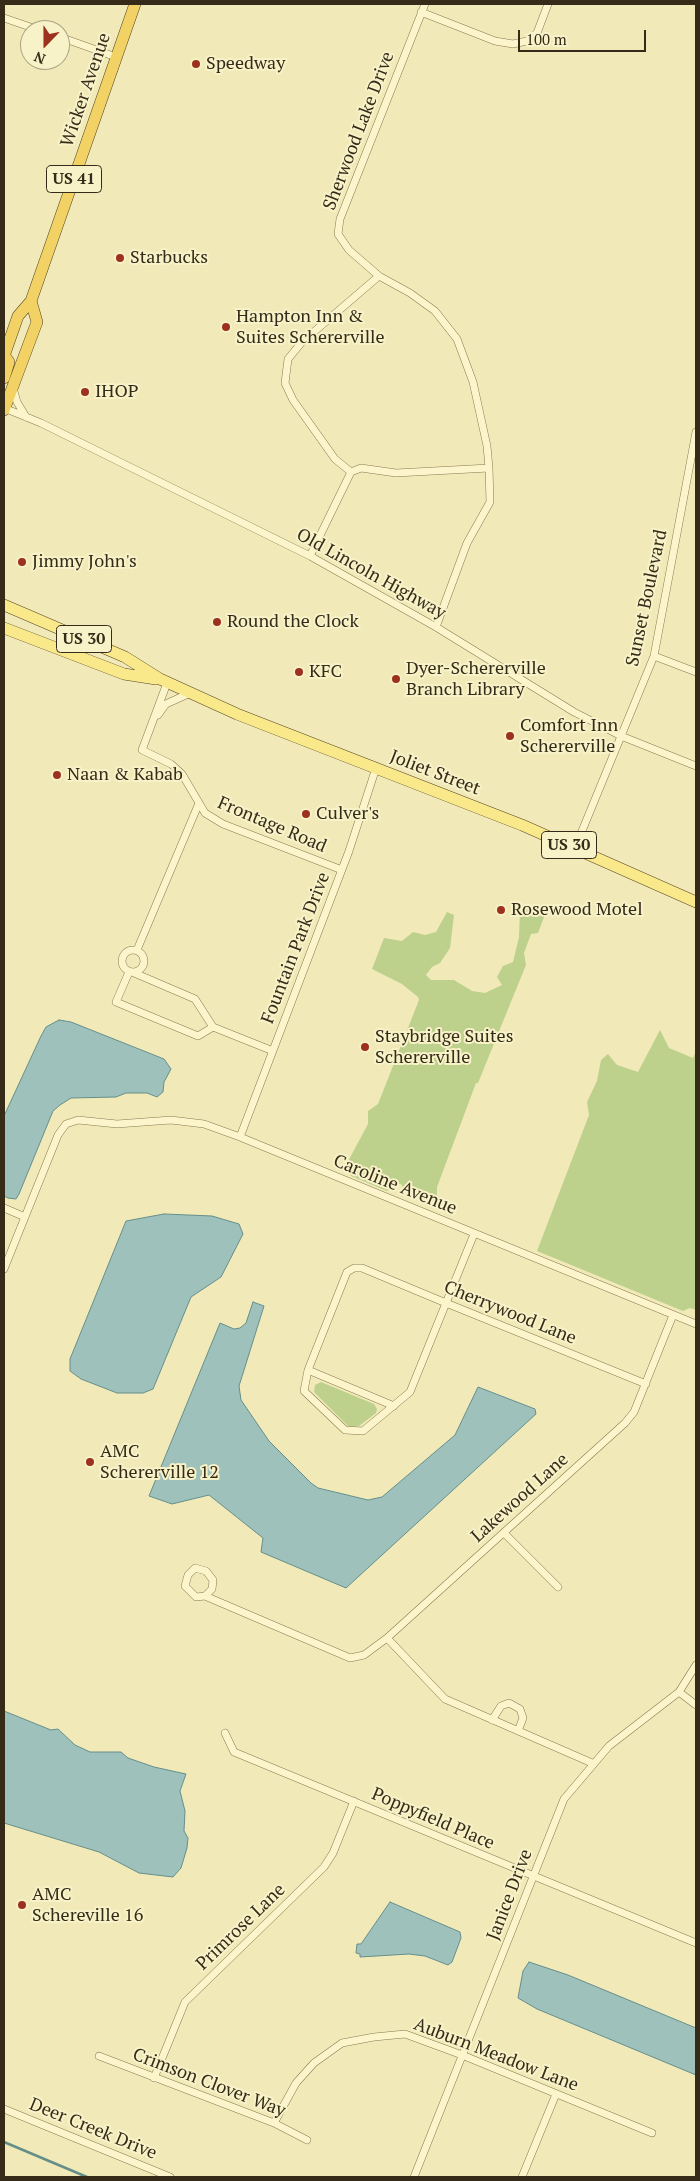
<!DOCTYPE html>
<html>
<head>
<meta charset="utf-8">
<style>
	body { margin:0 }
	#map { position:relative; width:700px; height:2181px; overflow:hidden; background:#f1eab8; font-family:"PT Serif",serif }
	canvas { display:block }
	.frame { position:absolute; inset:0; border:5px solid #362b19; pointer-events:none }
	.north { position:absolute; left:20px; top:20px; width:50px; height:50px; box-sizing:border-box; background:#f8f2c8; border:1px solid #aaa282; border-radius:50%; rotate:202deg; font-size:14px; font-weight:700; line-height:20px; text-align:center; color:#362b19 }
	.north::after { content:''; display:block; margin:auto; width:18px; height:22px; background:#9c311d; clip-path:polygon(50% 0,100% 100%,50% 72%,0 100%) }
	.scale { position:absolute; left:518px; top:30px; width:128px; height:22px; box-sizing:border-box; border:2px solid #362b19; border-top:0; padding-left:6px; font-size:15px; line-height:18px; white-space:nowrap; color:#362b19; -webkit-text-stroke:4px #f8f2c8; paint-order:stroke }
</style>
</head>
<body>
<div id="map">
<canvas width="700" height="2181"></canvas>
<div class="frame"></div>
<div class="north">N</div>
<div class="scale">100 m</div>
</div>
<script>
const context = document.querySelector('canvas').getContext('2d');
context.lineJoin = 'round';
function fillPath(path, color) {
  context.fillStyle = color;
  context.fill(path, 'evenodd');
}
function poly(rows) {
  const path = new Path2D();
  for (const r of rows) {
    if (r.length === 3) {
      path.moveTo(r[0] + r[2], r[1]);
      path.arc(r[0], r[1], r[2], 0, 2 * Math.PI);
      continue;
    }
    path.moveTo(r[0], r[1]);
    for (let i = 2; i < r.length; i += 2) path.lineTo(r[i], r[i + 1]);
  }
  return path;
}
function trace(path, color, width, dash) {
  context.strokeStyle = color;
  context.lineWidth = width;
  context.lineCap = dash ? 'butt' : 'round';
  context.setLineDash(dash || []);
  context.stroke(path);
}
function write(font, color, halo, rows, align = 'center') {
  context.font = font + ' "PT Serif",serif';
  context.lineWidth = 4;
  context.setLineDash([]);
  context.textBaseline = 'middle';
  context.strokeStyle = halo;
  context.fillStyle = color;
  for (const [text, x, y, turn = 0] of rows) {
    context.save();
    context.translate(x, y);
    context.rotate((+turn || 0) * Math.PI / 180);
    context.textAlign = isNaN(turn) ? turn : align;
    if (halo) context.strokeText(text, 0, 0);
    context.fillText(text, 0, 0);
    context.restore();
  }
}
fillPath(poly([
	[542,907,546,912,538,933,531,934,524,953,526,965,478,1083,476,1083,437,1187,437,1195,447,1205,439,1208,432,1202,406,1193,401,1184,396,1184,387,1191,351,1176,345,1167,368,1124,368,1111,378,1104,419,1000,418,997,402,984,372,969,384,938,402,941,413,932,425,935,436,932,447,912,454,915,450,948,440,963,432,967,426,975,431,980,454,980,472,991,485,993,502,985,497,977,503,966,513,962,519,937,520,912,527,908,537,910],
	[660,1030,669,1048,693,1058,696,1051,696,1310,690,1308,683,1311,537,1251,589,1115,587,1102,597,1081,601,1060,608,1054,617,1065,638,1072],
	[321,1382,374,1404,377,1409,376,1413,359,1426,349,1427,314,1392,315,1385]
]), '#bdd08c');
const water = poly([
	[59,1020,71,1022,164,1059,171,1069,164,1082,163,1092,157,1097,147,1093,126,1093,116,1097,71,1098,60,1105,53,1111,19,1194,16,1199,8,1198,4,1196,4,1116,41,1036,46,1027,59,1020],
	[164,1214,212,1216,239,1224,243,1234,221,1277,191,1297,153,1389,143,1393,117,1393,81,1379,70,1371,70,1359,126,1221,164,1214],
	[253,1302,264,1306,239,1386,241,1400,269,1441,311,1483,318,1488,368,1500,382,1497,455,1435,478,1387,535,1409,536,1414,346,1588,261,1552,263,1538,209,1495,172,1504,149,1496,220,1323,234,1329,240,1328,246,1323,253,1302],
	[4,1711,51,1730,58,1729,75,1745,90,1752,121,1752,128,1758,154,1767,186,1774,180,1791,185,1811,184,1831,188,1838,187,1848,181,1868,173,1877,139,1873,99,1852,4,1823,4,1711],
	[390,1902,460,1932,461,1938,452,1962,448,1965,425,1956,409,1954,360,1957,360,1954,356,1953,357,1944,361,1944,390,1902],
	[529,1962,568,1975,696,2028,696,2075,537,2009,518,1998,523,1971,529,1962]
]);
fillPath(water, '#9ec1bc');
trace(water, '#658e8b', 1);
trace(poly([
	[4,2142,87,2177]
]), '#658e8b', 2.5);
const minor = poly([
	[421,12,495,41,513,44,527,41,537,33,548,4],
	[4,18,39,30],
	[60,37,116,57],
	[379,276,349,250,338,234,340,219,425,4],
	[13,388,17,402,26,417],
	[4,408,41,423,310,556,436,627,574,712,621,736,696,766],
	[310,556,351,472],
	[436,627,467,543,490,502,489,468,487,446,473,382,457,339,435,311,410,293,379,276,302,342,288,359,285,383,293,400,335,459,351,472,361,468,396,473,489,468],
	[654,656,696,672],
	[167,683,142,750,171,764,182,774,205,813,223,824,342,870],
	[158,715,166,704,190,693],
	[575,848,654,656,696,432],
	[133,961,11],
	[137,950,199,803],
	[129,972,116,1002,198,1036,213,1027,273,1051],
	[132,972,195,999,213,1027],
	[240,1137,349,851,376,768],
	[4,1208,25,1217],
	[474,1234,446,1303,410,1392,363,1431,345,1430,304,1391,308,1370,347,1272,354,1268,362,1268,446,1303,646,1384],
	[4,1269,58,1135,66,1124,78,1120,117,1124,171,1120,204,1124,240,1137,696,1324],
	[308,1370,394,1406],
	[504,1533,558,1587],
	[205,1596,212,1589,213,1580,206,1571,195,1568,188,1575,185,1586,196,1597,205,1596,350,1658,364,1655,387,1638,625,1423,634,1412,673,1315],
	[387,1638,445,1699,592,1763],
	[679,1692,696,1705],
	[492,1720,501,1706,509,1703,520,1709,523,1718,518,1731],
	[225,1733,234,1752,696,1943],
	[99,2056,274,2123,307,2140],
	[154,2078,185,2002,324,1867,333,1853,354,1801],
	[4,2109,170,2177],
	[274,2123,296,2083,314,2063,342,2043,374,2037,405,2034,462,2055,652,2133],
	[414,2177,564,1799,609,1746,679,1692,696,1665],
	[522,2177,556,2094]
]);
const primary = poly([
	[4,605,125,657,160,679,237,714,522,825,696,902],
	[4,628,124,674,156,679]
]);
const trunk = poly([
	[4,356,18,316,31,301,135,4],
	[4,378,9,362,4,355],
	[4,410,37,322,31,301]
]);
trace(minor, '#887852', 8);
trace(primary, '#554427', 12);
trace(trunk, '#554427', 12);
trace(minor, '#fcf5cb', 7);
trace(primary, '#fae98a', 11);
trace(trunk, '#f2d264', 11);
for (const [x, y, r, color] of [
	[196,64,5,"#9c311d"],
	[120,258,5,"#9c311d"],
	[226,327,5,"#9c311d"],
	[85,392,5,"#9c311d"],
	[22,562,5,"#9c311d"],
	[217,622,5,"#9c311d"],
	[299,672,5,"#9c311d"],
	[396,679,5,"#9c311d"],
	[510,736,5,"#9c311d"],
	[57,775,5,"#9c311d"],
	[306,814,5,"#9c311d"],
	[501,910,5,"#9c311d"],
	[365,1047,5,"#9c311d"],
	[90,1462,5,"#9c311d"],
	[22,1905,5,"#9c311d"]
]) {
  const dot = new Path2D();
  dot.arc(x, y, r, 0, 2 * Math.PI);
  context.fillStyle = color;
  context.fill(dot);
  trace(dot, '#f8f2c8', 2);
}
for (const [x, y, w] of [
	[74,179,55],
	[84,639,55],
	[569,845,55]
]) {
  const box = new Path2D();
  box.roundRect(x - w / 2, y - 13.5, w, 27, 4);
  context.fillStyle = '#f8f2c8';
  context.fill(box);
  trace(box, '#362b19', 1);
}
write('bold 16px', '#362b19', null, [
	["US 41",74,179],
	["US 30",84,639],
	["US 30",569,845]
]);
write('18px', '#362b19', '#f8f2c8', [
	["Speedway",206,64],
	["Starbucks",130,258],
	["Hampton Inn &",236,317],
	["Suites Schererville",236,338],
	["IHOP",95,392],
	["Jimmy John's",32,562],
	["Round the Clock",227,622],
	["Dyer-Schererville",406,669],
	["Branch Library",406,690],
	["KFC",309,672],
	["Comfort Inn",520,726],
	["Schererville",520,747],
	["Naan & Kabab",67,775],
	["Culver's",316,814],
	["Rosewood Motel",511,910],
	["Staybridge Suites",375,1037],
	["Schererville",375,1058],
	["AMC",100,1452],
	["Schererville 12",100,1473],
	["AMC",32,1895],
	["Schereville 16",32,1916]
], 'left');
write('18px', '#362b19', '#f8f2c8', [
	["Wicker Avenue",86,90,-71],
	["Sherwood Lake Drive",359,131,-69],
	["Old Lincoln Highway",371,574,29],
	["Sunset Boulevard",647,598,-78],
	["Joliet Street",435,773,21],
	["Frontage Road",272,825,23],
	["Fountain Park Drive",296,948,-69],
	["Caroline Avenue",395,1185,22],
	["Cherrywood Lane",510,1313,22],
	["Lakewood Lane",520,1498,-42],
	["Poppyfield Place",433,1819,23],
	["Janice Drive",510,1895,-69],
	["Primrose Lane",241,1927,-44],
	["Auburn Meadow Lane",496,2055,21],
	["Crimson Clover Way",209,2083,21],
	["Deer Creek Drive",93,2129,22]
]);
</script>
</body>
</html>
